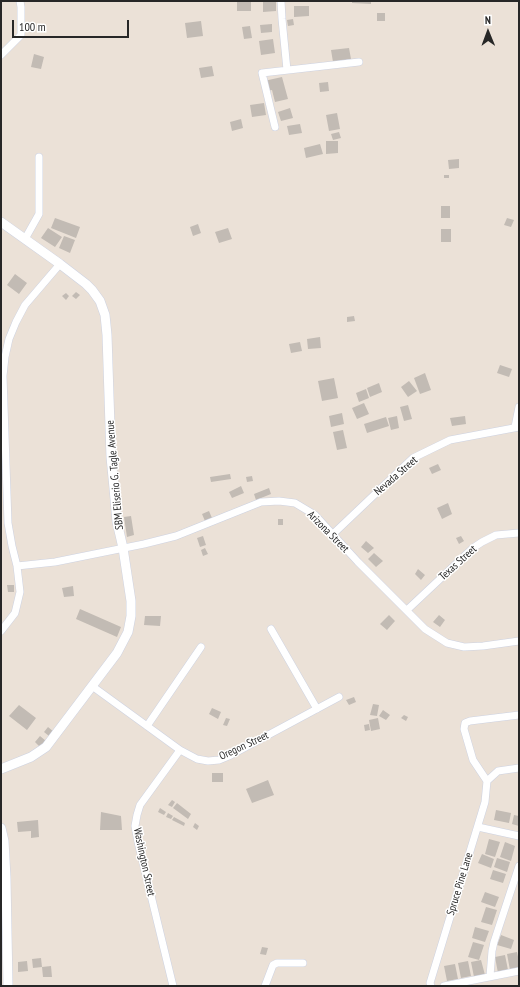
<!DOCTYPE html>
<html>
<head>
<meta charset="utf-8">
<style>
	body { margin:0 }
	#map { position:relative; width:520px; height:987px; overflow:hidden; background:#ebe1d7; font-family:"PT Sans Narrow",sans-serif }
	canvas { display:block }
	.frame { position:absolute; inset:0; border:2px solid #272727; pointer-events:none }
	.north { position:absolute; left:468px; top:12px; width:40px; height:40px; -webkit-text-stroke:3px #fff; paint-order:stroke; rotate:359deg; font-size:11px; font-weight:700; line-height:16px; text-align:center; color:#272727 }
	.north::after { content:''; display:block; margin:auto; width:14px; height:18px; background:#272727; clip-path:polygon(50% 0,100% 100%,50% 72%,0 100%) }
	.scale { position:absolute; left:12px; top:20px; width:117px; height:18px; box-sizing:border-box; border:2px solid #272727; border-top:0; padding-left:5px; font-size:12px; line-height:14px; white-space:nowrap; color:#272727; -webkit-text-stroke:3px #fff; paint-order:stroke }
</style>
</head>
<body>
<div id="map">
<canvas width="520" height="987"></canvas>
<div class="frame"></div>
<div class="north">N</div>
<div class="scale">100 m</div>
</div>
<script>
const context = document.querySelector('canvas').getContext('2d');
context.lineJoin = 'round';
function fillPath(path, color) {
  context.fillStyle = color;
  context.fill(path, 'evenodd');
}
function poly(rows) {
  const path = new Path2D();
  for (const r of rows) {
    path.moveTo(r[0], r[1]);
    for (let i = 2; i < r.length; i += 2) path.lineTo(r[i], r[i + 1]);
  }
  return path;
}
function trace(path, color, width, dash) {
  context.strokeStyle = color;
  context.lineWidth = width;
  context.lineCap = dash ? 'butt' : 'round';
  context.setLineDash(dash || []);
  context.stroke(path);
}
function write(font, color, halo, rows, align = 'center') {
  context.font = font + ' "PT Sans Narrow",sans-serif';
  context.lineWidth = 3;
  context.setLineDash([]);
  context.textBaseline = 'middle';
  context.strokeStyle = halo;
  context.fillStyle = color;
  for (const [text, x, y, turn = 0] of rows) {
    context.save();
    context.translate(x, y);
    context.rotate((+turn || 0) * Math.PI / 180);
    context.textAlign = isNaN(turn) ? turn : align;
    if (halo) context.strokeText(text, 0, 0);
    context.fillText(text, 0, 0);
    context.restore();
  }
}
fillPath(poly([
	[237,1,251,1,251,11,237,11],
	[263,1,276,1,276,11,263,12],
	[352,1,371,1,371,4,352,3],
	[294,6,309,6,309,16,294,17],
	[377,13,385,13,385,21,377,21],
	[293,19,294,25,288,26,287,20],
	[201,21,203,36,187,38,185,23],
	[272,24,272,32,261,33,260,25],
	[250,26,252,38,244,39,242,27],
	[273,39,275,53,261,55,259,41],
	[349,48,351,59,333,62,331,50],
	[34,54,44,57,41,69,31,67],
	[212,66,214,76,201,78,199,68],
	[282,77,288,99,275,102,272,90,267,91,264,81],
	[328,82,329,91,320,92,319,83],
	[264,103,266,115,252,117,250,105],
	[290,108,293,118,281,121,278,112],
	[337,113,340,129,329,131,326,115],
	[241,119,243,128,232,131,230,122],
	[300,124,302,133,289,135,287,126],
	[339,132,341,138,333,140,331,134],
	[326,141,338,141,338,153,326,154],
	[320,144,323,154,306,158,304,148],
	[459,159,459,168,449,169,448,160],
	[444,175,449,175,449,178,444,178],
	[441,206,450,206,450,218,441,218],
	[55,218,80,227,76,238,51,228],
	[507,218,514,220,511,227,504,225],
	[198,224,201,233,193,236,190,227],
	[48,228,62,237,55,247,41,238],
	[228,228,232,239,219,243,215,232],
	[441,229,451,229,451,242,441,242],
	[64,236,75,240,70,253,59,248],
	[15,274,27,283,19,294,7,285],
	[76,292,80,295,76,299,72,296],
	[66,293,69,296,66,300,62,296],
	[354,316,355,321,347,322,347,317],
	[320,337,321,348,308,349,307,339],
	[300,342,302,351,291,353,289,344],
	[500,365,512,369,509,377,497,373],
	[425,373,431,390,420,394,414,378],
	[334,378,338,398,322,401,318,381],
	[409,381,417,391,408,397,401,387],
	[379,383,382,392,370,397,367,388],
	[366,389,369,398,359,402,356,393],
	[364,403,369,414,357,419,352,408],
	[408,405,412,419,404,421,400,407],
	[342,413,344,424,331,427,329,416],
	[397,416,399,428,391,430,388,418],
	[465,416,466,424,452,426,450,418],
	[386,417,389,426,367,433,364,424],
	[343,430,347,448,337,450,333,432],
	[438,464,441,470,432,474,429,468],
	[230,474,231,479,211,482,210,477],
	[252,476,253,481,247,482,246,477],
	[241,486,244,493,232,498,229,492],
	[269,488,271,494,256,500,254,494],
	[448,503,452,514,442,519,437,508],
	[209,511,212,518,205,521,202,514],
	[131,516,134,535,127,537,124,517],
	[278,519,283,519,283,525,278,525],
	[203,536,206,545,200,547,197,538],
	[461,536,464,541,459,544,456,538],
	[366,541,374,548,368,553,361,547],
	[205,548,208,554,203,556,201,550],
	[374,553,383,561,376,567,368,559],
	[418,569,425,575,421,580,415,574],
	[7,585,14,585,14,592,8,592],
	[73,586,74,596,64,597,62,588],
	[80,609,121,627,117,637,76,619],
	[389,615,395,621,387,630,380,624],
	[439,615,445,620,440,627,433,622],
	[145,616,161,616,160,626,144,625],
	[354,697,356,702,349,705,346,700],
	[373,704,379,705,377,716,370,715],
	[19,705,36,718,27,730,9,716],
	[212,708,221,712,218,719,209,714],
	[383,710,390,715,386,720,379,716],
	[404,715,408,717,406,721,401,718],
	[226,718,230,719,227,726,223,725],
	[378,718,380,729,371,731,369,720],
	[369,724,370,730,365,731,364,725],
	[48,727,54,732,49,736,44,732],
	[40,736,46,741,40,747,35,742],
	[212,773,223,773,223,782,212,782],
	[268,780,274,795,252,803,246,789],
	[172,800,175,802,172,807,168,805],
	[177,803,191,814,188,819,173,808],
	[160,808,166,812,164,815,158,812],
	[496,810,511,813,509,823,494,820],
	[101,812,121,816,122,830,100,830],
	[168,813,173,816,171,819,166,817],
	[514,815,519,816,519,826,512,824],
	[174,817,185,823,184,826,172,820],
	[38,820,39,837,31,838,31,831,18,832,17,822],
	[195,823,199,826,197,830,193,827],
	[489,839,500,842,495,857,485,854],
	[505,842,515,846,511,861,500,857],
	[482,854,494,859,491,868,478,863],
	[497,858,510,862,507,872,494,867],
	[493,870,506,874,503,883,490,879],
	[485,892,499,897,495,907,481,902],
	[486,907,497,910,492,925,481,922],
	[475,927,489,931,485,942,472,938],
	[501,935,514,940,511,949,497,945],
	[473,942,484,945,479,960,468,957],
	[262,947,268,948,266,955,260,954],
	[517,952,519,961,519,968,510,970,507,954],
	[505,955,508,970,498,973,495,957],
	[41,958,42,967,33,968,32,959],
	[481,960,485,975,474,977,471,962],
	[27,961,28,971,18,972,18,962],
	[468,961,471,976,461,978,458,963],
	[455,964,458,979,447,981,444,966],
	[51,966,52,977,43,977,42,967]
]), '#c2bbb4');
const minor = poly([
	[281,1,282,19,287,70],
	[1,55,21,35,21,7,20,1],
	[275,127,262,73,359,62],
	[25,239,39,214,39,157],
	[515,427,519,407],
	[332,535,413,458,450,440,519,427],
	[17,566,55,562,144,544,176,536,261,502,279,501,295,503,315,515,358,562,425,629,447,643,464,647,483,646,519,641],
	[407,610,473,548,482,542,496,535,519,533],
	[271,629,317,709],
	[1,631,15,613,20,592,17,566,12,546,8,523,3,376,5,357,9,339,16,322,25,305,60,264],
	[92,686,180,750,197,759,208,761,219,760,231,755,339,697],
	[147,726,201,647],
	[487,781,473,760,464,729,465,723,470,721,519,715],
	[487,781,498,771,519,768],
	[478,827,519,836],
	[490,976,492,951,494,942,519,866],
	[173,986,138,842,135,826,137,815,140,805,180,750],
	[265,986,273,965,277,963,303,963],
	[431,986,430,983,485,802,487,781],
	[444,986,519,971]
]);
const tertiary = poly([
	[1,222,60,264,86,284,92,290,100,301,105,315,107,335,111,457,114,488,117,522,123,548,131,601,131,616,128,632,117,653,46,747,31,757,1,769],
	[1,828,4,841,6,878,8,986]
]);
trace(minor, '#cdd2e1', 8);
trace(tertiary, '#cdd2e1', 10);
trace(minor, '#fff', 7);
trace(tertiary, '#fff', 9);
write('11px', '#272727', '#fff', [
	["SBM Eliserio G. Tagle Avenue",115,475,-95],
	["Nevada Street",396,476,-41],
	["Arizona Street",328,532,45],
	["Texas Street",458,563,-42],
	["Oregon Street",244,746,-25],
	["Washington Street",144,862,78],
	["Spruce Pine Lane",460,884,-73]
]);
</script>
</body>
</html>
